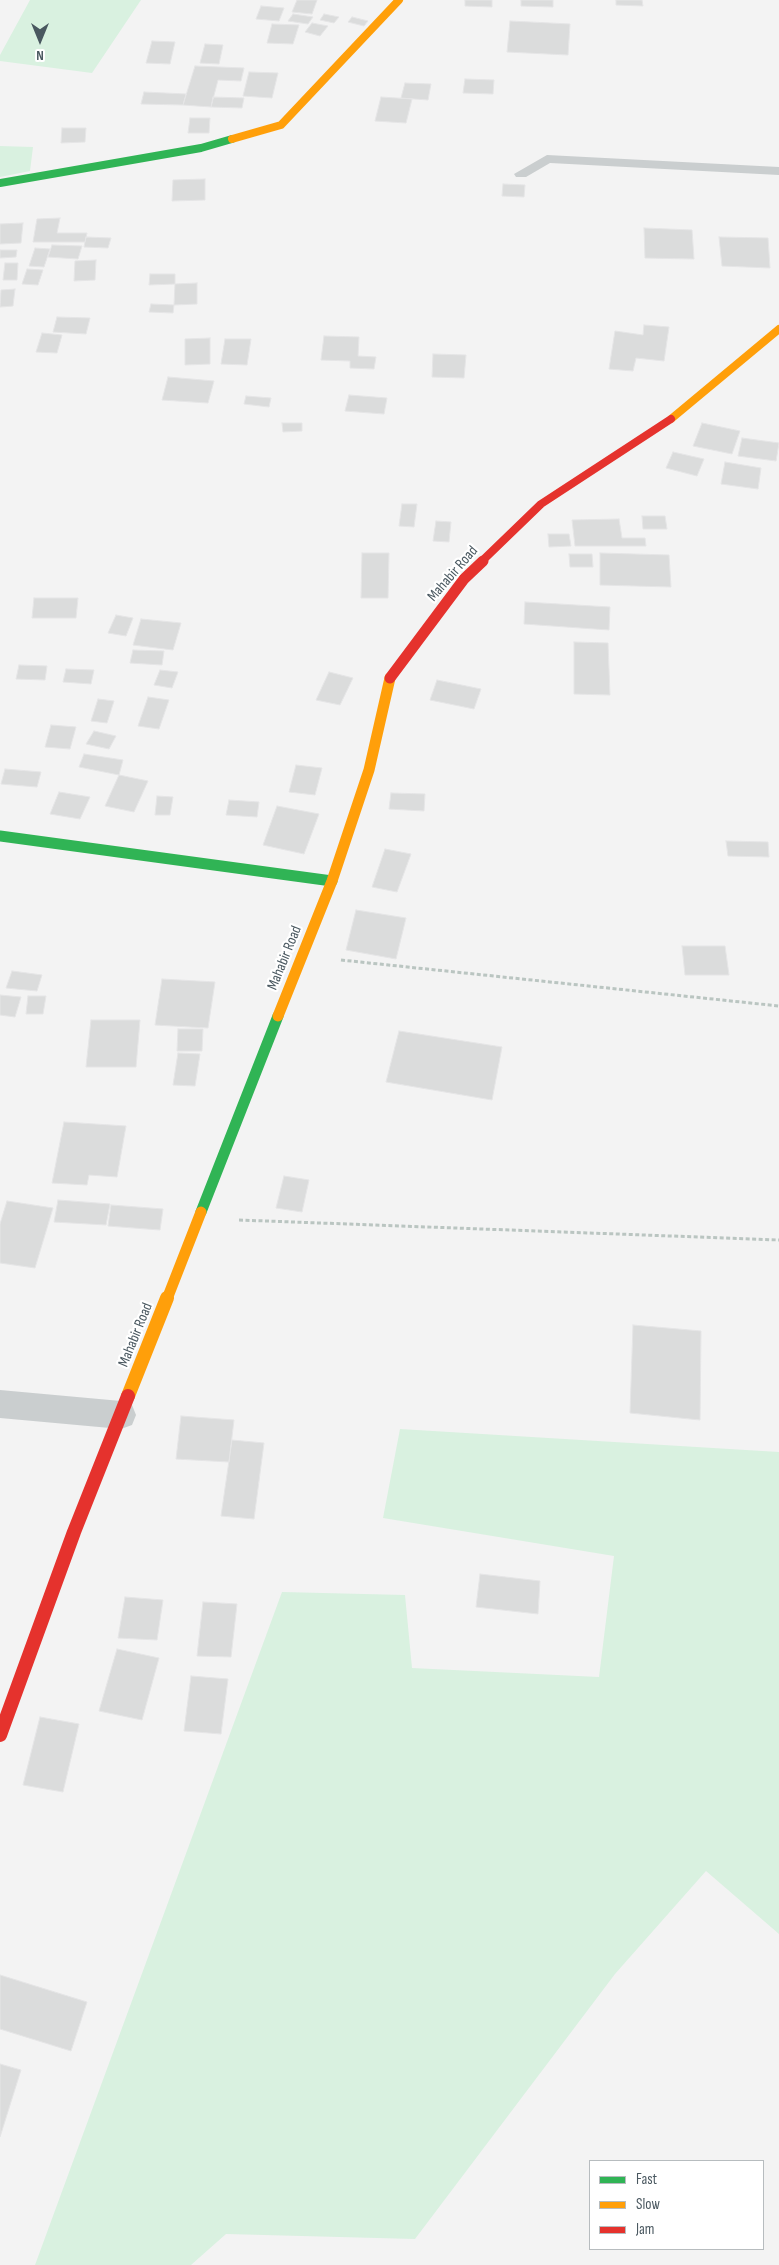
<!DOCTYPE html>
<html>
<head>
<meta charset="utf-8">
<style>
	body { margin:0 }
	#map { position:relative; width:779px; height:2265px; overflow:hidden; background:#f3f3f3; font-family:"Sofia Sans Condensed",sans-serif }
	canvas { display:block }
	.legend { position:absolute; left:589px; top:2160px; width:175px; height:90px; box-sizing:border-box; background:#fff; border:1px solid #b7bcbf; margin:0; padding:6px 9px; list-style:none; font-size:15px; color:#4a5860 }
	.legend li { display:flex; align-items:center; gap:10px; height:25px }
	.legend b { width:25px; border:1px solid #b7bcbf }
	.north { position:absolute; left:15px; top:15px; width:50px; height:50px; -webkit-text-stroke:4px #fff; paint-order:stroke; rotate:180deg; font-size:14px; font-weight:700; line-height:20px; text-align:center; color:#4a5860 }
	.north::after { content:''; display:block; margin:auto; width:18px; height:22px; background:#4a5860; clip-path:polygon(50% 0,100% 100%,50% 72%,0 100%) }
</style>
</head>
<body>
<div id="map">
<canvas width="779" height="2265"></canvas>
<ul class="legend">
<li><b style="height:6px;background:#30b455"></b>Fast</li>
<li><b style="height:6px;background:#ff9f0a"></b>Slow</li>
<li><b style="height:6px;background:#e5322d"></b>Jam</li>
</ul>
<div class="north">N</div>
</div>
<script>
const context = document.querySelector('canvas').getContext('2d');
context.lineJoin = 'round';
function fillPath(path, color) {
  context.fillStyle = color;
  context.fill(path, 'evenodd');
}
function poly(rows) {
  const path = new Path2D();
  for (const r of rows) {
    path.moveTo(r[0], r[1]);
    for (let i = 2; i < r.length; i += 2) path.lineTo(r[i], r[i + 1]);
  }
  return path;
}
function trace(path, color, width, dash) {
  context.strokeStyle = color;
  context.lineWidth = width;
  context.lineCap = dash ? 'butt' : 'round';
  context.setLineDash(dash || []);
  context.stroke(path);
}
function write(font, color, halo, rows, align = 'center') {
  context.font = font + ' "Sofia Sans Condensed",sans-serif';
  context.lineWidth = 4.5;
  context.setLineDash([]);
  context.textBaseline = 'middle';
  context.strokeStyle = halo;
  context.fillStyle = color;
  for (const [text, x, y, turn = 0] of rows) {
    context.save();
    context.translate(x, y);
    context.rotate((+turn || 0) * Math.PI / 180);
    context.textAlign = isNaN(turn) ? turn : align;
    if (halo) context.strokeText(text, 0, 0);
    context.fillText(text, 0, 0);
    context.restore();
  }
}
fillPath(poly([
	[30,0,141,0,92,73,0,61,0,55],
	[0,146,33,147,30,171,0,177],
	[400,1429,779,1452,779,1934,706,1871,615,1974,415,2239,226,2234,191,2265,35,2265,282,1592,405,1595,412,1668,599,1677,614,1556,383,1518]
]), '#d9f1e0');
const building = poly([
	[297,0,317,0,312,14,292,12,297,0],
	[465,0,492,0,492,7,465,6,465,0],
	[521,0,553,0,553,7,521,6,521,0],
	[616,0,642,0,643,6,616,5,616,0],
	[261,6,284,8,279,21,256,19,261,6],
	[293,14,313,17,308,24,288,21,293,14],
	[324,14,339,17,334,23,320,20,324,14],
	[352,17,368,21,364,26,348,22,352,17],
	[510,21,570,24,568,55,507,52,510,21],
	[312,23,328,26,320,36,305,32,312,23],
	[272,24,299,25,293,44,267,43,272,24],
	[152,41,175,42,170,64,146,63,152,41],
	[205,44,223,45,219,64,200,63,205,44],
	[195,66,244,68,241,81,218,80,211,107,183,105,195,66],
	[249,72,278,73,272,98,243,96,249,72],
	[465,79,494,80,493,94,463,93,465,79],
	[405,83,431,84,428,100,401,98,405,83],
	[144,92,186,94,183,105,141,104,144,92],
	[213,97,244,98,242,108,211,107,213,97],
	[381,97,412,99,406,123,375,121,381,97],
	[190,118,210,118,209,133,188,133,190,118],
	[62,128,86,128,85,142,61,143,62,128],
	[205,179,205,200,172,201,173,180,205,179],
	[503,184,525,185,524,197,502,196,503,184],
	[60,218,57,233,87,233,85,242,33,242,37,219,60,218],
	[23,223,21,243,0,244,0,224,23,223],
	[644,228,692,230,694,259,645,258,644,228],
	[86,237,111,238,108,248,84,247,86,237],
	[719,237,768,238,770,268,722,266,719,237],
	[52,245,82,246,78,259,48,257,52,245],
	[35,248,50,249,44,267,29,266,35,248],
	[0,250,17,250,16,257,0,258,0,250],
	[96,260,95,280,74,281,75,261,96,260],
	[5,263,18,263,17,280,3,280,5,263],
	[27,269,43,270,38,285,22,284,27,269],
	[150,274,175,274,175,284,149,285,150,274],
	[197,283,197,304,174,305,175,284,197,283],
	[15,289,13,306,0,307,1,290,15,289],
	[151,304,174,305,173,313,149,312,151,304],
	[57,317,90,318,86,334,53,332,57,317],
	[644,325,669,327,664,361,636,358,633,371,609,369,615,331,643,335,644,325],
	[42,333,62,335,57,353,36,352,42,333],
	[324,336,359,337,358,356,376,357,374,369,350,368,350,361,321,360,324,336],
	[210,338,210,364,185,365,185,339,210,338],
	[225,339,251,339,247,365,221,364,225,339],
	[433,354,466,355,464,378,432,377,433,354],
	[168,377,214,381,208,403,162,400,168,377],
	[349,395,387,398,384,414,345,411,349,395],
	[246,396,271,398,269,407,244,404,246,396],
	[282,423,302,423,302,431,283,432,282,423],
	[702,423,740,431,732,454,693,446,702,423],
	[742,438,779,443,776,461,738,456,742,438],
	[673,452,704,459,697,476,666,468,673,452],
	[725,462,761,468,758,489,721,484,725,462],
	[402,504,417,504,414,527,399,526,402,504],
	[642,516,665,516,667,529,643,529,642,516],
	[619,519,622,538,645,538,646,546,575,546,572,520,619,519],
	[436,521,451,522,449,542,433,541,436,521],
	[548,534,569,534,571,546,549,547,548,534],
	[362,553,389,553,388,598,361,598,362,553],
	[600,553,669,555,671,587,600,585,600,553],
	[569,554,592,554,593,567,570,567,569,554],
	[34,598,78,598,76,618,32,618,34,598],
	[525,602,610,607,609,630,524,624,525,602],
	[116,615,133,618,126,636,108,633,116,615],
	[141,619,181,623,173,650,133,645,141,619],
	[574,642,608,643,610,695,574,694,574,642],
	[133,650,164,651,162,665,130,663,133,650],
	[19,665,47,666,45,680,16,679,19,665],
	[66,669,94,670,91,684,63,682,66,669],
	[160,670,178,672,172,688,154,685,160,670],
	[329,672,353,678,340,705,316,700,329,672],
	[437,680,481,689,474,709,430,700,437,680],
	[148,697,169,700,159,729,138,726,148,697],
	[98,699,114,701,107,723,91,721,98,699],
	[51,725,76,727,70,749,45,747,51,725],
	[94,731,116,736,109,749,86,744,94,731],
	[84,754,123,760,119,775,79,767,84,754],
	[296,765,322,768,315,795,289,792,296,765],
	[5,769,41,772,37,787,1,784,5,769],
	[119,775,148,781,134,812,105,806,119,775],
	[59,792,90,797,80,819,50,814,59,792],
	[391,793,425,794,424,811,389,809,391,793],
	[157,796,173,797,170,815,155,815,157,796],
	[229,800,259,802,257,817,226,815,229,800],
	[277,806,319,814,304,854,263,845,277,806],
	[726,841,768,842,769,857,728,856,726,841],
	[385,849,411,854,397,892,372,887,385,849],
	[356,910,406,918,396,959,346,950,356,910],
	[682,946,725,946,729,975,685,975,682,946],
	[12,971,42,975,37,991,6,988,12,971],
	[162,979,215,982,208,1028,155,1025,162,979],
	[0,995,21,997,15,1017,0,1015,0,995],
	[28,996,46,996,43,1014,26,1014,28,996],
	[91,1020,140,1020,136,1067,86,1067,91,1020],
	[178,1029,203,1029,202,1051,177,1051,178,1029],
	[399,1031,502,1047,492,1100,386,1082,399,1031],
	[178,1053,200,1054,195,1086,173,1085,178,1053],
	[64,1122,126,1126,117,1177,89,1175,87,1185,52,1183,64,1122],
	[284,1176,309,1180,302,1212,276,1208,284,1176],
	[58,1200,110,1204,106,1225,54,1222,58,1200],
	[7,1201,53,1208,35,1268,0,1263,0,1224,7,1201],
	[111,1205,163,1209,160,1230,108,1226,111,1205],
	[633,1325,701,1331,700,1420,630,1413,633,1325],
	[181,1416,234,1420,229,1462,176,1459,181,1416],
	[232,1440,264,1443,254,1519,221,1516,232,1440],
	[480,1574,540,1581,538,1614,476,1607,480,1574],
	[125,1597,163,1600,157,1640,118,1638,125,1597],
	[203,1602,237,1604,231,1657,197,1656,203,1602],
	[117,1649,159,1658,142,1720,99,1711,117,1649],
	[191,1676,228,1679,221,1734,184,1731,191,1676],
	[40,1717,79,1724,63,1792,23,1785,40,1717],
	[0,1975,87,2002,71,2051,0,2029,0,1975],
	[0,2064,21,2070,0,2137,0,2064]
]);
fillPath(building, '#dbdcdc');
trace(building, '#e5e5e6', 1);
trace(poly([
	[341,960,779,1006],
	[239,1220,779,1240]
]), '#bac5c1', 3, [4, 2.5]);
fillPath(poly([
	[547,155,779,167,779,175,550,163,526,177,516,177,514,174,547,155]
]), '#cacecf');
fillPath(poly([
	[0,1390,121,1401,132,1405,136,1415,132,1425,121,1429,0,1418,0,1390]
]), '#cacecf');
trace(poly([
	[0,183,201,148,232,139]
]), '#30b455', 8);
trace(poly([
	[0,836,332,881],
	[201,1212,278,1016]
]), '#30b455', 11);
trace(poly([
	[232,139,281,125,399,0],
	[671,419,779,329]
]), '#ff9f0a', 8);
trace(poly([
	[278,1016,332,881,369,770,390,678],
	[167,1299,201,1212]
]), '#ff9f0a', 11);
trace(poly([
	[128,1396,167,1298]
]), '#ff9f0a', 14);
trace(poly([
	[481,562,541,504,671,419]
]), '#e5322d', 8);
trace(poly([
	[390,678,464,579,483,561]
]), '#e5322d', 11);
trace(poly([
	[0,1735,74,1532,128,1396]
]), '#e5322d', 14);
write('15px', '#4a5860', '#fff', [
	["Mahabir Road",453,574,-49],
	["Mahabir Road",285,958,-68],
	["Mahabir Road",136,1335,-68]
]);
</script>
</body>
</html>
